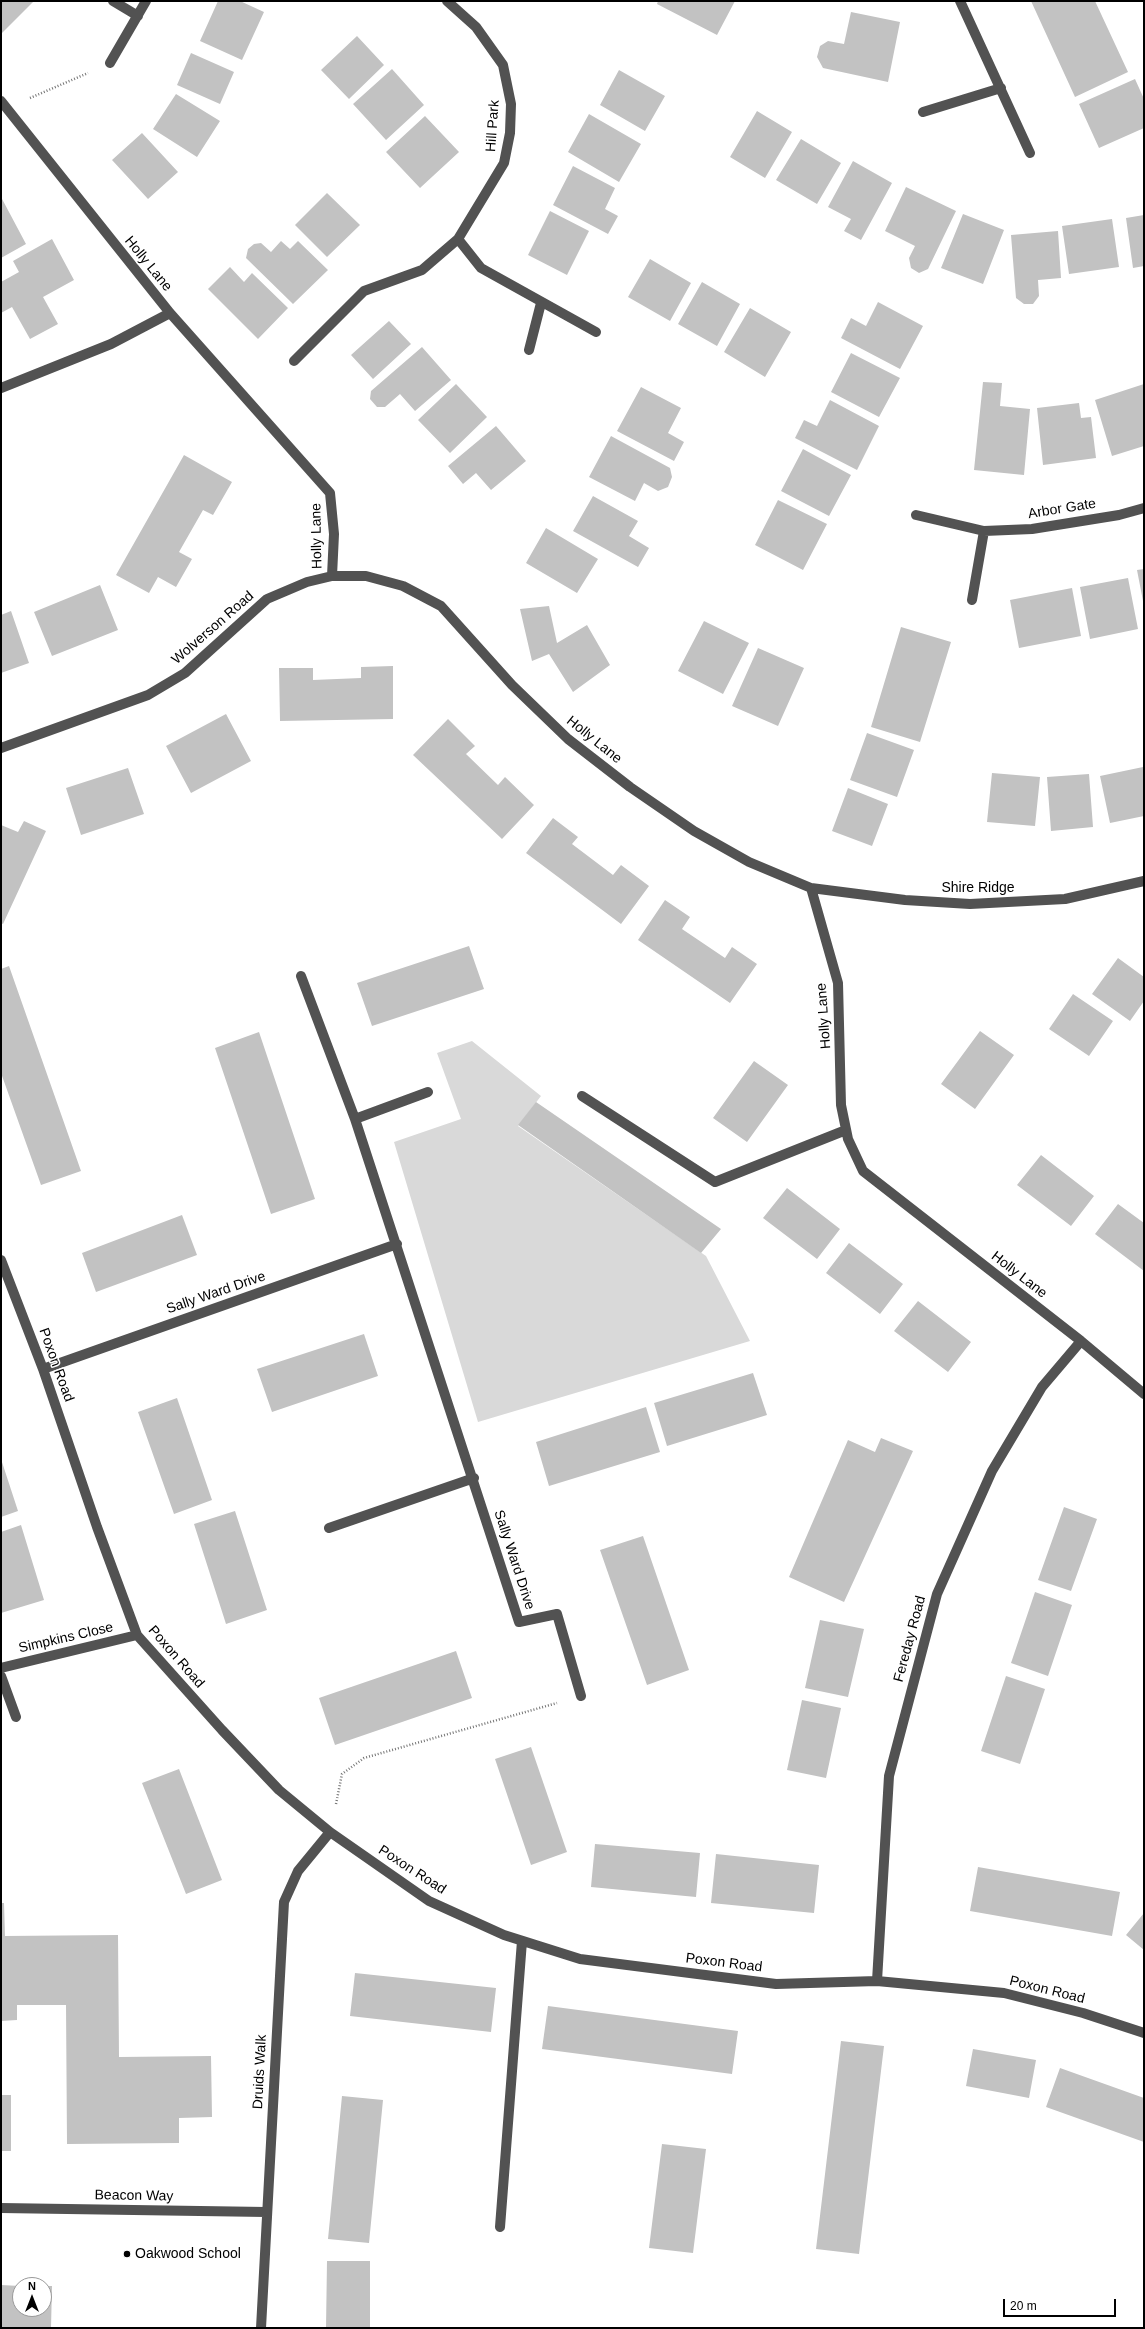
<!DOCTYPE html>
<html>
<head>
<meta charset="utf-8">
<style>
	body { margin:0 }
	#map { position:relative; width:1145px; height:2329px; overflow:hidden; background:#fff; font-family:Helvetica,sans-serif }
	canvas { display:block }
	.frame { position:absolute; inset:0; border:2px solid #000; pointer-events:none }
	.north { position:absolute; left:12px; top:2277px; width:40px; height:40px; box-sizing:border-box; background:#fff; border:1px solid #999; border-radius:50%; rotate:0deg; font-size:11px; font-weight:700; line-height:16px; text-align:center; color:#000 }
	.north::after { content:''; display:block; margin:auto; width:14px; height:18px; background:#000; clip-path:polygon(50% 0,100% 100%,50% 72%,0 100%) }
	.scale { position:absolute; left:1003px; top:2299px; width:113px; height:18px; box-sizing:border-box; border:2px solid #000; border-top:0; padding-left:5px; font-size:12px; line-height:14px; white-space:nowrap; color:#000; -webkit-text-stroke:3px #fff; paint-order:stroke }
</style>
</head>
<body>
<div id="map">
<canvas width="1145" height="2329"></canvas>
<div class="frame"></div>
<div class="north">N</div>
<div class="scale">20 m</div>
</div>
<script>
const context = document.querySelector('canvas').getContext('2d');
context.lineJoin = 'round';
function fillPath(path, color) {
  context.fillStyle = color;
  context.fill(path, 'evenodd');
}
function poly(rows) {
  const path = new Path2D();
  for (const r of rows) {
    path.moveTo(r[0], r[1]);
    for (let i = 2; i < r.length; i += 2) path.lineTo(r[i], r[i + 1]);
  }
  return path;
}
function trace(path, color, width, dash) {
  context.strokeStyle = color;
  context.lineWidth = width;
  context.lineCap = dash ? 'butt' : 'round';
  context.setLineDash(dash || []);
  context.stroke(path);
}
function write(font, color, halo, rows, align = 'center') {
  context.font = font + ' Helvetica,sans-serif';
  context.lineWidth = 3;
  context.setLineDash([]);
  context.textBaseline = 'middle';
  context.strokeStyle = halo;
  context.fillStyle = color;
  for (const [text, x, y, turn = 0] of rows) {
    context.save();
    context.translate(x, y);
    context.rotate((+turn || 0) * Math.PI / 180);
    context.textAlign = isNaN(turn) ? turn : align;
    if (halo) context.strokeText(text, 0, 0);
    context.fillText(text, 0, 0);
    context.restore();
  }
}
fillPath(poly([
	[472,1041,541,1096,518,1126,706,1256,750,1341,478,1422,394,1142,461,1119,437,1053]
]), '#d9d9d9');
fillPath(poly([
	[1,1,34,1,1,34],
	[218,1,240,1,264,12,242,60,200,41],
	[658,1,735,1,717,35,657,4],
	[1031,1,1095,1,1128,72,1075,97],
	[851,12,900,22,888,82,823,68,817,57,820,46,828,41,844,44],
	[357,36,384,65,349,99,321,70],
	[191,53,234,72,220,104,177,85],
	[392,69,424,105,386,140,353,104],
	[619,70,665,96,645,131,600,105],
	[1135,79,1144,99,1144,128,1099,148,1079,104],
	[176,94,220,121,197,157,153,129],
	[757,111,792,132,765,178,730,157],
	[589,114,641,144,619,182,568,152],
	[425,116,459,152,420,188,386,152],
	[142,133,178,172,148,199,112,160],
	[801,139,841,163,817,204,776,180],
	[853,161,892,183,861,240,844,231,851,219,828,207],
	[573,166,615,188,605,209,618,216,608,234,553,205],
	[906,187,956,211,928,269,919,273,911,268,909,258,915,246,885,231],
	[327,193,360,225,327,257,295,225],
	[1,197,26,244,1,258],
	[550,211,589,231,567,275,528,255],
	[963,214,1004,230,983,284,941,268],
	[1144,215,1144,266,1133,268,1126,218],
	[1112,219,1119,267,1069,274,1062,226],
	[1058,231,1061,278,1038,280,1039,296,1033,304,1024,304,1016,298,1011,235],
	[52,239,74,280,43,297,58,324,30,339,12,307,1,313,1,282,19,272,13,261],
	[281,241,290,249,298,241,328,270,293,304,246,258,248,249,254,244,261,243,271,252],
	[650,259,691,283,670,321,628,297],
	[230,267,244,282,252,273,288,308,258,339,208,289],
	[702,282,740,304,717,346,678,324],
	[878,302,923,326,900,369,841,338,851,318,866,326],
	[750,308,791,332,765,377,724,352],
	[389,321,411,344,373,379,351,355],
	[422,347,451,380,415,411,400,394,385,407,377,407,370,399,371,391],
	[851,353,900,378,879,417,831,392],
	[983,382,1002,383,1000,406,1030,409,1024,475,974,470],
	[456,384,487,417,450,453,418,420],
	[1144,384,1144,446,1112,456,1095,400],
	[641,387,681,408,668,433,684,442,674,461,617,431],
	[830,400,879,426,857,470,795,438,804,420,817,426],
	[1079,403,1081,418,1091,417,1096,458,1043,465,1037,408],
	[496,426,526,461,491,490,476,473,463,484,448,466],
	[611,436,670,468,672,477,668,487,658,491,644,483,635,501,589,477],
	[803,449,851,475,829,516,781,491],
	[184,455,232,482,213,515,203,510,179,552,192,559,176,587,158,577,149,593,116,575],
	[593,496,638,521,629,536,649,548,638,567,573,531],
	[778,500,827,524,803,570,755,545],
	[546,528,598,559,577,593,526,563],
	[1144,569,1144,601,1143,601,1137,570],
	[1128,578,1138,629,1090,639,1080,587],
	[100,585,118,630,52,656,34,612],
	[1072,588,1081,636,1019,648,1010,600],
	[549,606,557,643,587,625,610,665,573,692,549,654,532,661,520,609],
	[11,611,29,663,1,673,1,615],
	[704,621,749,643,723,694,678,671],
	[901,627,951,642,920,742,871,727],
	[758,648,804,668,778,726,732,706],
	[393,666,393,719,280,721,279,668,313,668,313,680,361,678,361,667],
	[226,714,251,761,191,793,166,746],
	[448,719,475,746,466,754,498,785,505,777,534,805,502,839,413,755],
	[867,733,914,750,897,797,850,780],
	[1143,767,1144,816,1110,823,1100,776],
	[128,768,144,814,81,835,66,788],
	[992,773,1040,777,1035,826,987,822],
	[1089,774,1093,827,1051,831,1047,777],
	[848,788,888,804,872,846,832,831],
	[553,818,578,837,572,844,613,875,621,865,649,886,621,924,526,853],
	[24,821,46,831,3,924,1,923,1,825,18,832],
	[665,900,690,917,682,929,725,958,732,947,757,964,730,1003,638,940],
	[469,946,484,989,372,1026,357,983],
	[1118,958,1144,977,1144,1001,1130,1021,1092,994],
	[9,966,81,1171,41,1185,1,1073,1,969],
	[1073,994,1113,1021,1089,1056,1049,1029],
	[980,1031,1014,1055,975,1109,941,1084],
	[259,1032,315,1199,271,1214,215,1048],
	[754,1061,788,1085,747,1142,713,1118],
	[536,1102,721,1229,701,1253,518,1125],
	[1041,1155,1094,1196,1071,1226,1017,1185],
	[787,1188,840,1229,817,1259,763,1218],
	[1118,1204,1144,1223,1144,1271,1095,1234],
	[182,1215,197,1255,96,1292,82,1253],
	[849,1243,903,1284,880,1314,826,1273],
	[918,1301,971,1342,948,1372,894,1331],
	[364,1334,378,1376,272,1412,257,1369],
	[753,1373,767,1415,667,1446,654,1403],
	[177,1398,212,1500,174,1514,138,1412],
	[646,1407,660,1452,549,1486,536,1442],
	[881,1438,913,1451,844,1602,789,1577,848,1440,875,1452],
	[1,1459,18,1511,1,1517],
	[1064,1507,1097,1519,1071,1591,1038,1580],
	[235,1511,267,1610,226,1624,194,1524],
	[21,1525,44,1600,1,1613,1,1532],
	[643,1536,689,1670,647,1685,600,1550],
	[1035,1592,1072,1605,1048,1676,1011,1663],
	[820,1620,864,1629,848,1697,805,1688],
	[456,1651,472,1698,335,1745,319,1698],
	[1006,1676,1045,1689,1020,1764,981,1751],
	[802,1700,841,1708,826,1778,787,1770],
	[531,1747,567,1852,531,1865,495,1759],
	[179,1769,222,1880,186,1894,142,1783],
	[595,1844,700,1853,696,1897,591,1887],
	[716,1854,819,1865,814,1913,711,1903],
	[978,1867,1120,1892,1112,1936,970,1911],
	[1,1903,4,1903,5,1936,118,1935,119,2057,211,2056,212,2117,179,2118,179,2143,67,2144,66,2005,17,2005,17,2020,1,2021],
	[1144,1913,1144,1950,1126,1935],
	[355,1973,496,1988,491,2032,350,2016],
	[548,2006,738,2031,732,2074,542,2049],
	[841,2041,884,2046,859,2254,816,2249],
	[973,2049,1036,2060,1029,2098,966,2086],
	[1060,2068,1144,2098,1144,2142,1046,2107],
	[1,2095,11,2095,11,2151,1,2151],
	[342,2096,383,2100,369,2243,328,2239],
	[662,2144,706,2149,693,2253,649,2248],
	[327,2261,370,2261,370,2328,326,2328],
	[1,2285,20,2286,20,2309,44,2309,44,2286,52,2286,51,2328,1,2328]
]), '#c2c2c2');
trace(poly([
	[30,98,88,73],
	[336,1804,342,1774,364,1758,557,1703]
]), '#747474', 2.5, [1, 2]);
trace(poly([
	[113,1,138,16],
	[960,1,1030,153],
	[110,63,146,1],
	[1,101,170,313,330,493,334,534,332,576],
	[923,112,1001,88],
	[458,239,481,268,596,332],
	[529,350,541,303],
	[294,361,364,291,422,270,458,239,504,163,510,133,511,104,503,65,476,27,447,1],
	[1,388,111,344,170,313],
	[916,515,984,531,1032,529,1119,515,1144,508],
	[972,600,984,531],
	[1,748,148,695,185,673,267,599,307,582,332,576,366,576,403,586,441,606,512,685,568,739,630,787,694,831,749,862,811,888,905,900,970,904,1065,899,1144,881],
	[811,888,838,983,841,1105,848,1139,863,1171,1081,1341,1144,1394],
	[301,976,355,1119,519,1622,557,1614,581,1696],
	[582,1096,715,1182,846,1130],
	[355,1119,428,1092],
	[1,1260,43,1369,97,1527,137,1635,222,1730,279,1790,330,1832,429,1901,504,1935,580,1959,776,1984,877,1981,1004,1993,1083,2013,1144,2033],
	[43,1369,397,1244],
	[329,1528,474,1478],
	[1,1668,137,1635],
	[1,1676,16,1717],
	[877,1981,889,1776,937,1594,992,1471,1042,1387,1081,1341],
	[1,2208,266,2212],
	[500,2227,522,1941],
	[261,2328,284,1902,298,1871,330,1832]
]), '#525252', 10);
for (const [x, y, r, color] of [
	[127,2254,4,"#000"]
]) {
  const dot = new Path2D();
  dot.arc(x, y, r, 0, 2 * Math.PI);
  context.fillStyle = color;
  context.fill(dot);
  trace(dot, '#fff', 1.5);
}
write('14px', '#000', '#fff', [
	["Hill Park",493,126,-86],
	["Holly Lane",148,264,51],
	["Arbor Gate",1062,509,-9],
	["Holly Lane",317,536,-91],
	["Wolverson Road",213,628,-41],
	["Holly Lane",594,740,39],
	["Shire Ridge",978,888],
	["Holly Lane",824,1016,-94],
	["Holly Lane",1019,1275,38],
	["Sally Ward Drive",216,1293,-19],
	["Poxon Road",56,1365,70],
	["Sally Ward Drive",514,1560,72],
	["Simpkins Close",66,1638,-13],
	["Fereday Road",910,1639,-75],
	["Poxon Road",176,1657,49],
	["Poxon Road",412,1870,33],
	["Poxon Road",724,1963,7],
	["Poxon Road",1047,1990,14],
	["Druids Walk",260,2072,-87],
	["Beacon Way",134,2196,1]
]);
write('14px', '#000', '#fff', [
	["Oakwood School",135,2254]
], 'left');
</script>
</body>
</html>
